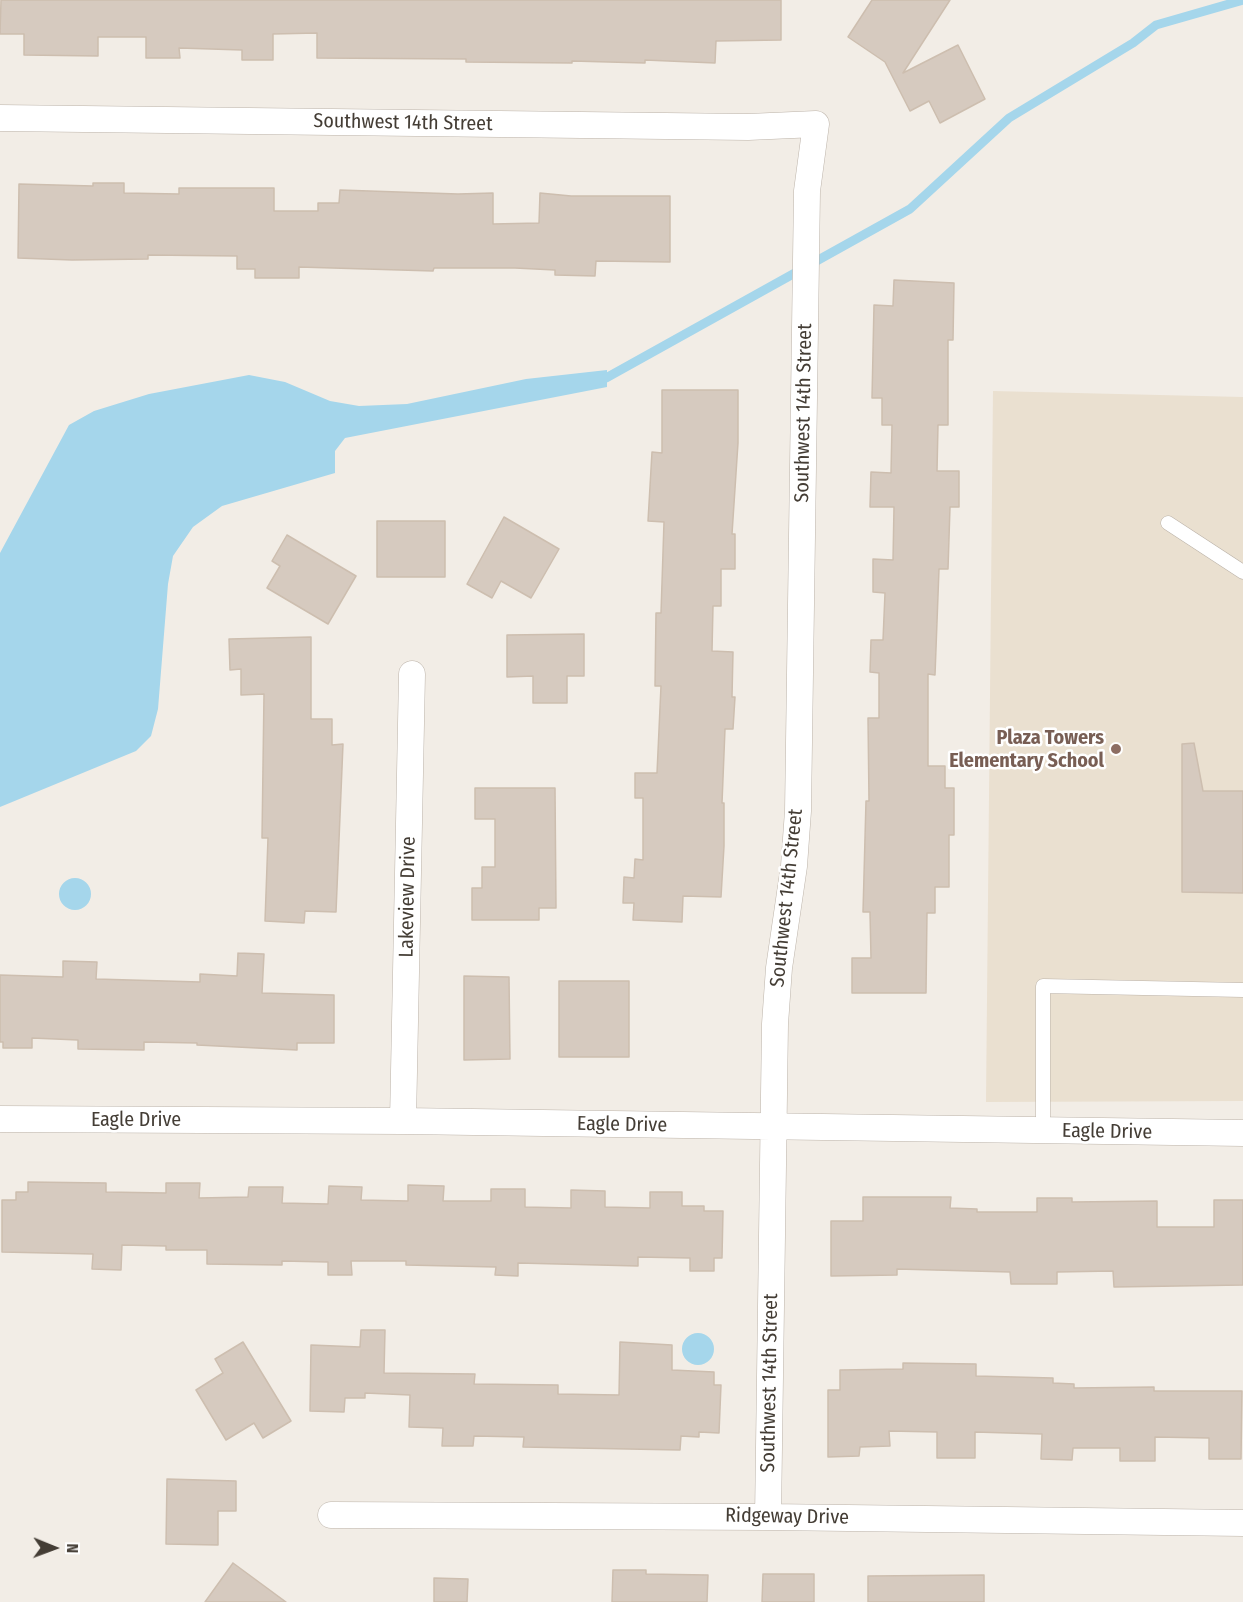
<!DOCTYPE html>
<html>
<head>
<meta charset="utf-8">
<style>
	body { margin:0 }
	#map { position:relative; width:1243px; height:1602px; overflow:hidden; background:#f2ede6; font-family:"Fira Sans Condensed",sans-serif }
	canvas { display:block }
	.north { position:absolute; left:24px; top:1518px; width:60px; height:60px; -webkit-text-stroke:4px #fff; paint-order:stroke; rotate:91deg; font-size:16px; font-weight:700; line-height:24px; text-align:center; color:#443d35 }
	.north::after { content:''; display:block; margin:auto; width:21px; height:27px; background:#443d35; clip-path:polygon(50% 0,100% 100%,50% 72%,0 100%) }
</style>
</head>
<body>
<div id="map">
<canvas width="1243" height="1602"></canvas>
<div class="north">N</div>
</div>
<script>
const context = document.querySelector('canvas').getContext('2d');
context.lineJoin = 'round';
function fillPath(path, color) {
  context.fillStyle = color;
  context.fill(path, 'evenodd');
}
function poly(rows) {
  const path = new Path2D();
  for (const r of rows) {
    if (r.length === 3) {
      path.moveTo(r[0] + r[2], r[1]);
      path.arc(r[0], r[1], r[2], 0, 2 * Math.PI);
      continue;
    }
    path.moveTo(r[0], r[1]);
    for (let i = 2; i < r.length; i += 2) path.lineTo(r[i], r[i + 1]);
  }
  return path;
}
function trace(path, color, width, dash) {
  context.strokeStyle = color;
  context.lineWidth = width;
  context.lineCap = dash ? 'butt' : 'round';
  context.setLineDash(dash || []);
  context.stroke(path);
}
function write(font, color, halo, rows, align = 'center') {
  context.font = font + ' "Fira Sans Condensed",sans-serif';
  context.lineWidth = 5;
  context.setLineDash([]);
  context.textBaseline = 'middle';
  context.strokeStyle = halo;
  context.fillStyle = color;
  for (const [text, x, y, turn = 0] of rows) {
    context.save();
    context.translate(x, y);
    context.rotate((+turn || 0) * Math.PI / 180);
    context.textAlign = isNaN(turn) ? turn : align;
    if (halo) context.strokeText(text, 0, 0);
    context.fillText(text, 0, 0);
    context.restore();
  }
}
fillPath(poly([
	[993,391,1243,397,1243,1101,986,1102]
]), '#eae0d0');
fillPath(poly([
	[607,370,607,387,345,438,335,451,335,473,222,506,193,527,173,556,168,584,158,709,151,736,136,751,0,807,0,553,69,425,94,411,149,394,249,375,285,382,330,401,359,406,407,404,526,379],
	[75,894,16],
	[698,1349,16]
]), '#a5d6eb');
trace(poly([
	[594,381,606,378,910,209,1009,118,1133,43,1156,25,1243,0]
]), '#a5d6eb', 9);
const building = poly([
	[1,0,781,0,781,40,716,41,715,63,645,60,645,63,572,61,572,63,466,62,466,59,317,58,317,33,273,34,273,60,242,60,242,50,179,48,180,58,146,58,146,37,98,37,98,56,24,55,24,34,0,34,1,0],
	[872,0,950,0,903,73,958,45,985,99,940,123,929,101,910,111,885,62,848,37,872,0],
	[93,183,124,183,124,193,179,194,179,188,274,188,274,211,318,211,318,203,339,203,340,190,458,194,493,193,493,224,539,223,540,193,571,196,670,196,670,262,596,261,595,276,555,275,555,270,515,268,434,268,433,271,299,267,299,278,255,278,255,269,237,269,237,256,148,255,148,259,72,260,18,258,19,184,93,186,93,183],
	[894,280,954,283,953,340,948,340,948,425,938,425,937,471,959,471,959,507,950,507,948,569,939,569,935,675,928,674,928,766,945,766,945,788,954,788,954,835,949,835,949,887,935,887,935,913,927,913,926,993,852,993,852,958,871,958,870,912,863,912,866,801,869,801,868,718,879,718,879,673,870,672,871,640,883,640,885,593,873,592,873,559,893,560,894,507,870,507,871,472,891,473,892,425,882,425,882,398,872,398,874,305,893,306,894,280],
	[662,390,738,390,738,443,732,534,735,534,735,569,721,569,721,606,713,606,712,651,733,652,732,697,735,697,733,729,725,729,722,803,724,803,724,846,721,897,683,896,682,922,633,920,634,903,623,903,624,877,634,878,635,859,643,860,643,798,635,798,635,773,657,773,661,686,655,686,656,613,661,613,664,522,648,521,652,452,662,453,662,390],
	[504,517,559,549,531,598,501,581,492,598,467,584,504,517],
	[377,521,445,521,445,577,377,577,377,521],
	[287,535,356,576,328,624,267,588,280,566,272,561,287,535],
	[584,634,584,676,567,676,567,703,533,703,533,676,507,677,507,635,584,634],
	[311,637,311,719,332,719,332,745,343,744,336,912,305,911,304,923,265,921,268,838,262,838,264,694,241,695,241,669,230,670,229,639,311,637],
	[1194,743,1203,791,1243,791,1243,893,1182,892,1182,744,1194,743],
	[475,788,555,788,556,908,539,908,539,920,472,920,472,888,482,888,482,867,495,867,495,819,475,819,475,788],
	[238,953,264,954,262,993,334,995,334,1043,297,1043,297,1050,197,1045,197,1043,144,1042,144,1050,78,1049,78,1040,32,1038,32,1048,3,1048,3,1042,0,1042,0,975,63,977,63,961,97,962,96,979,200,982,200,974,237,976,238,953],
	[464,976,509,977,510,1059,464,1060,464,976],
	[559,981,629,981,629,1057,559,1057,559,981],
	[28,1182,106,1183,106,1192,166,1193,166,1183,200,1183,199,1198,248,1197,249,1187,283,1187,282,1203,328,1204,329,1186,362,1187,361,1200,408,1201,408,1185,444,1186,443,1201,491,1201,491,1189,525,1189,525,1207,571,1208,571,1190,605,1191,605,1207,650,1208,650,1192,682,1192,682,1206,704,1206,704,1211,723,1211,722,1258,714,1258,714,1271,690,1271,690,1258,638,1257,638,1266,518,1263,518,1276,495,1275,496,1267,406,1265,406,1261,351,1261,352,1275,328,1275,328,1262,282,1261,282,1265,207,1264,207,1250,166,1250,166,1246,122,1245,121,1270,92,1269,93,1254,2,1252,2,1200,16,1200,16,1192,28,1192,28,1182],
	[863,1197,951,1197,950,1208,977,1209,977,1212,1037,1212,1037,1198,1072,1198,1072,1202,1157,1201,1157,1227,1214,1227,1214,1200,1243,1200,1243,1285,1114,1287,1113,1271,1057,1272,1057,1284,1011,1284,1010,1272,897,1269,897,1275,831,1276,831,1221,863,1221,863,1197],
	[361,1330,385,1330,384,1373,475,1374,474,1384,558,1385,558,1394,619,1395,620,1342,672,1345,672,1370,714,1372,714,1385,721,1385,719,1433,699,1432,699,1437,681,1436,680,1450,523,1447,524,1437,474,1436,473,1446,442,1446,443,1428,409,1427,410,1395,365,1393,365,1398,345,1398,344,1412,310,1411,311,1345,360,1347,361,1330],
	[243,1342,291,1421,263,1438,254,1423,226,1440,196,1390,223,1373,215,1359,243,1342],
	[903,1363,976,1364,976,1376,1053,1378,1053,1383,1074,1384,1074,1388,1154,1387,1154,1391,1242,1391,1241,1459,1209,1459,1209,1438,1155,1437,1155,1461,1120,1461,1120,1448,1073,1448,1072,1460,1041,1459,1042,1434,975,1432,975,1458,937,1458,937,1432,889,1431,890,1446,860,1447,859,1456,828,1457,828,1390,840,1390,840,1370,903,1369,903,1363],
	[167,1479,236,1481,236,1511,218,1511,218,1545,166,1544,167,1479],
	[233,1563,286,1602,205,1602,233,1563],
	[613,1570,646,1570,646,1574,708,1575,707,1602,612,1602,613,1570],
	[763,1574,814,1574,814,1602,762,1602,763,1574],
	[984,1575,984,1602,868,1602,868,1576,984,1575],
	[434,1578,468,1579,467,1602,434,1602,434,1578]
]);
fillPath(building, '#d6cabf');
trace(building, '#cdbeaf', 1.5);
const service = poly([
	[1168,523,1243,572],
	[1043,1131,1043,986,1243,990]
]);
const minor = poly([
	[0,118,748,127,816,124,807,191,798,811,794,866,779,968,775,1024,768,1517],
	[0,1119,403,1121,1243,1133],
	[403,1121,412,674],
	[331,1515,768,1517,1243,1523]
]);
trace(service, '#bcb3a9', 15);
trace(minor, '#bcb3a9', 27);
trace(service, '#fff', 14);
trace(minor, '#fff', 26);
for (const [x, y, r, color] of [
	[1116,749,6,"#8d6e63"]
]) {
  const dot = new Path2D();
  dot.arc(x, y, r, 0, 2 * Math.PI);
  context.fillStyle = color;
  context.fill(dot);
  trace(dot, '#fff', 2);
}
write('20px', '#443d35', '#fff', [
	["Southwest 14th Street",403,123,1],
	["Southwest 14th Street",804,413,-89],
	["Lakeview Drive",408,897,-89],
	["Southwest 14th Street",787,898,-84],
	["Eagle Drive",136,1120],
	["Eagle Drive",622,1125,1],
	["Eagle Drive",1107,1132,1],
	["Southwest 14th Street",770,1383,-89],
	["Ridgeway Drive",787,1517,1]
]);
write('bold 20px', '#785e54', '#fff', [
	["Plaza Towers",1104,738],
	["Elementary School",1104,761]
], 'right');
</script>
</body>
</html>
